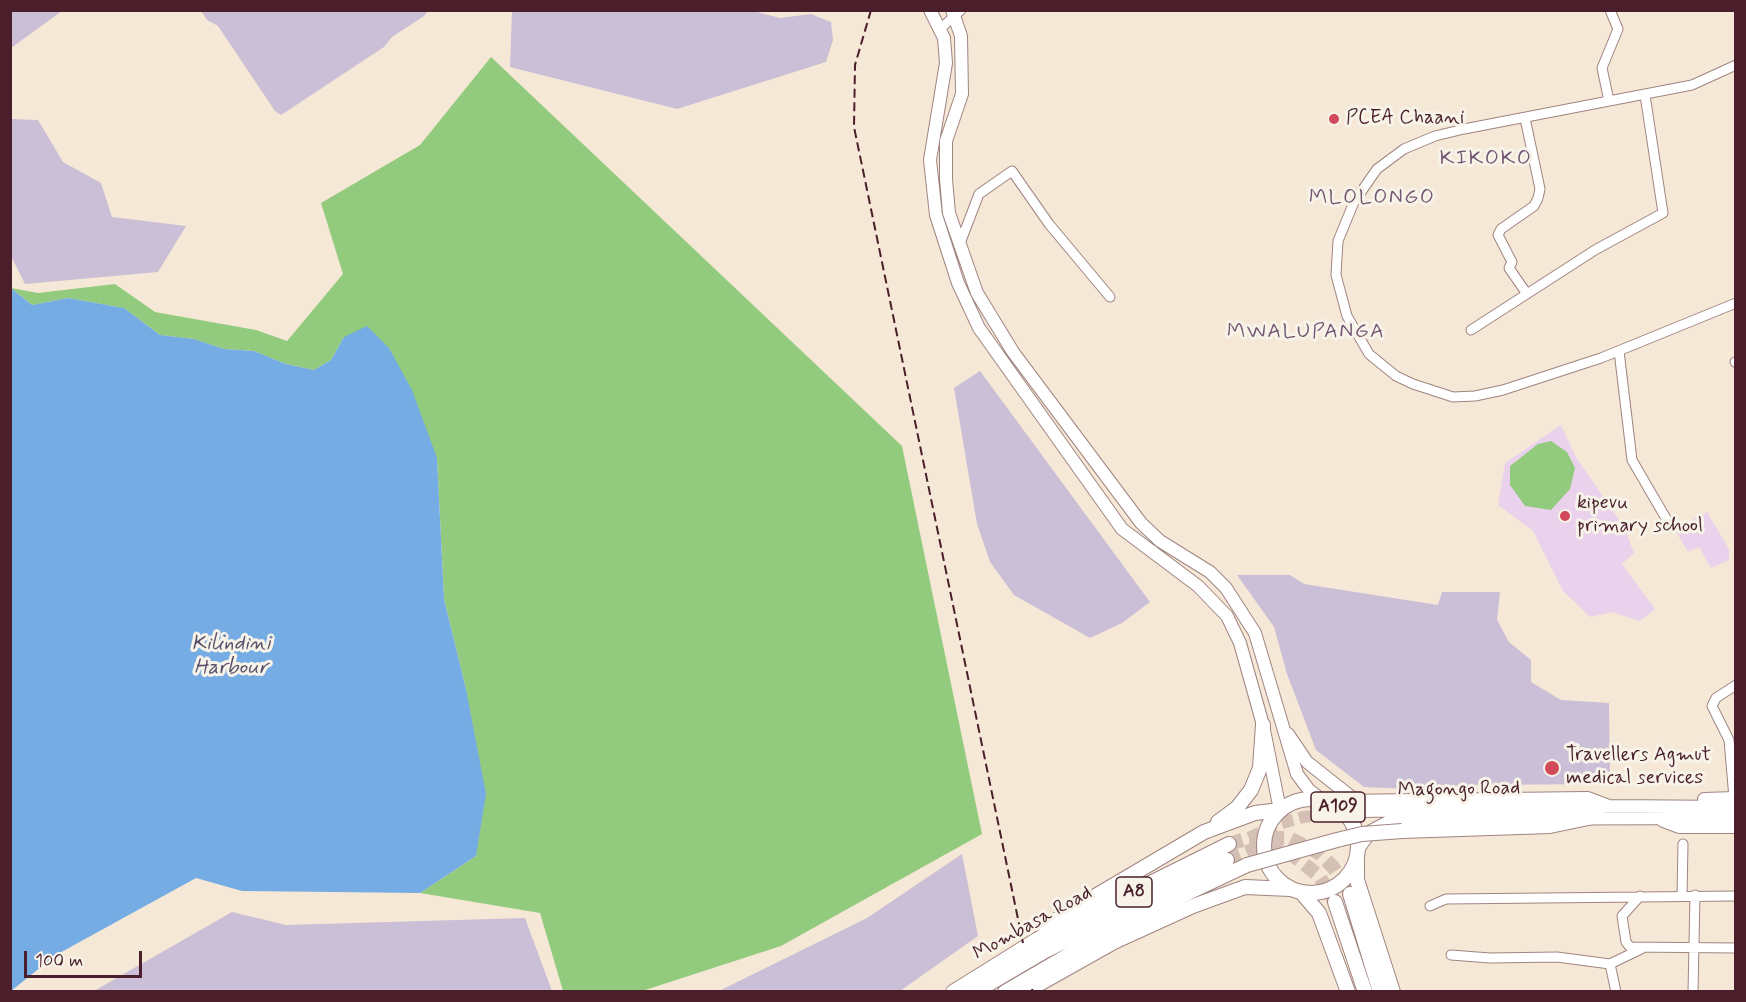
<!DOCTYPE html>
<html>
<head>
<meta charset="utf-8">
<style>
	body { margin:0 }
	#map { position:relative; width:1746px; height:1002px; overflow:hidden; background:#f6e8d6; font-family:Mynerve,sans-serif }
	canvas { display:block }
	.frame { position:absolute; inset:0; border:12px solid #4a1f2b; pointer-events:none }
	.scale { position:absolute; left:24px; top:951px; width:118px; height:27px; box-sizing:border-box; border:3px solid #4a1f2b; border-top:0; padding-left:8px; font-size:18px; line-height:21px; white-space:nowrap; color:#4a1f2b; -webkit-text-stroke:4px #f7f3e8; paint-order:stroke }
</style>
</head>
<body>
<div id="map">
<canvas width="1746" height="1002"></canvas>
<div class="frame"></div>
<div class="scale">100 m</div>
</div>
<script>
const context = document.querySelector('canvas').getContext('2d');
context.lineJoin = 'round';
function fillPath(path, color) {
  context.fillStyle = color;
  context.fill(path, 'evenodd');
}
function poly(rows) {
  const path = new Path2D();
  for (const r of rows) {
    if (r.length === 3) {
      path.moveTo(r[0] + r[2], r[1]);
      path.arc(r[0], r[1], r[2], 0, 2 * Math.PI);
      continue;
    }
    path.moveTo(r[0], r[1]);
    for (let i = 2; i < r.length; i += 2) path.lineTo(r[i], r[i + 1]);
  }
  return path;
}
function trace(path, color, width, dash) {
  context.strokeStyle = color;
  context.lineWidth = width;
  context.lineCap = dash ? 'butt' : 'round';
  context.setLineDash(dash || []);
  context.stroke(path);
}
function write(font, color, halo, rows, align = 'center') {
  context.font = font + ' Mynerve,sans-serif';
  context.lineWidth = 6;
  context.setLineDash([]);
  context.textBaseline = 'middle';
  context.strokeStyle = halo;
  context.fillStyle = color;
  for (const [text, x, y, turn = 0] of rows) {
    context.save();
    context.translate(x, y);
    context.rotate((+turn || 0) * Math.PI / 180);
    context.textAlign = isNaN(turn) ? turn : align;
    if (halo) context.strokeText(text, 0, 0);
    context.fillText(text, 0, 0);
    context.restore();
  }
}
fillPath(poly([
	[1561,425,1576,457,1624,527,1634,553,1622,564,1655,609,1640,621,1612,612,1590,617,1563,591,1533,531,1498,505,1505,463],
	[1707,512,1729,549,1729,560,1711,568,1699,547,1688,552,1675,530]
]), '#ead1ec');
fillPath(poly([
	[11,10,62,10,62,11,11,48],
	[750,10,780,18,811,14,831,22,833,40,826,62,677,109,510,67,512,11],
	[201,11,428,11,424,16,392,37,384,47,281,115,275,111,218,26,207,20],
	[11,119,38,120,63,162,101,183,112,217,186,226,158,272,25,284,11,256],
	[980,371,1150,602,1122,623,1090,638,1014,595,990,562,977,524,954,388],
	[1237,575,1290,575,1304,584,1438,605,1442,592,1500,592,1497,620,1509,642,1531,660,1531,682,1561,700,1609,703,1610,784,1463,785,1411,789,1364,787,1316,750,1287,674,1274,627],
	[962,854,978,936,900,991,719,991,867,918],
	[232,912,286,925,525,918,552,991,94,991]
]), '#cabfd6');
fillPath(poly([
	[491,57,902,446,982,834,781,946,639,992,563,991,540,913,420,893,476,856,466,689,444,599,437,458,344,337,331,360,314,370,286,364,254,351,224,349,194,339,160,335,124,308,68,298,32,305,11,288,38,293,115,284,155,312,256,330,287,341,343,274,321,203,420,145],
	[1551,441,1567,452,1575,468,1570,489,1551,510,1525,506,1510,485,1510,466,1538,444]
]), '#93cb7e');
fillPath(poly([
	[11,288,32,305,68,298,124,308,160,335,194,339,224,349,254,351,286,364,314,370,331,360,344,337,367,326,389,348,412,390,437,458,444,599,466,689,486,794,476,856,420,893,242,891,196,878,56,955,11,991]
]), '#76ace4');
trace(poly([
	[1249,838,1275,825,1303,817,1364,811]
]), '#d4c0b4', 12, [12, 6]);
trace(poly([
	[1229,844,1249,838,1289,838,1319,853,1333,867,1350,894],
	[1227,860,1252,850,1276,849,1294,856,1319,876,1335,902]
]), '#d4c0b4', 14, [14, 7]);
const minor = poly([
	[940,29,961,10],
	[1736,65,1692,85,1464,129,1435,136,1404,149,1377,169,1354,202,1338,241,1336,275,1347,316,1369,354,1396,376,1413,384,1453,397,1475,396,1503,390,1601,358,1736,303],
	[1609,101,1602,68,1618,29,1610,10],
	[1525,118,1540,189,1538,198,1534,206,1501,229,1498,235,1512,262,1509,268,1527,294],
	[959,246,979,194,1012,171,1049,224,1110,297],
	[1471,330,1595,250,1663,213,1645,95],
	[1619,351,1632,460,1671,527],
	[1735,362,1736,362],
	[1734,798,1729,740,1712,706,1716,698,1736,685],
	[1640,896,1622,916,1626,942,1630,947,1736,948],
	[1682,896,1683,844],
	[1430,906,1446,899,1736,896],
	[1451,955,1490,958,1557,957,1610,964,1641,949],
	[1610,964,1616,992],
	[1693,992,1695,895]
]);
const major = poly([
	[930,10,944,38,946,63,930,160,936,215,958,283,979,328,1122,529,1198,586,1227,616,1240,643,1263,725,1280,810],
	[952,10,961,36,962,94,946,141,946,179,949,213,977,293,1013,352,1141,523,1160,541,1210,572,1226,588,1255,633,1297,774,1309,790,1322,800,1337,801,1588,798,1609,806],
	[1288,734,1307,762,1355,800],
	[1704,799,1736,798],
	[1364,811,1609,806,1736,807],
	[1663,821,1679,827,1736,827],
	[1359,848,1371,831,1388,822,1405,819,1736,818]
]);
const highway = poly([
	[1311,846,47],
	[1218,822,1237,808,1251,790,1260,768,1263,725],
	[1402,831,1550,826,1598,816],
	[1357,860,1357,880,1393,992],
	[1301,892,1319,913,1348,992],
	[1350,894,1380,992],
	[1335,902,1365,992],
	[1046,932,1060,917,1204,832,1255,813,1280,810],
	[953,992,1038,939,1229,844],
	[975,992,1045,951,1227,860],
	[1005,992,1120,925,1247,865],
	[1025,992,1114,942,1193,906,1245,887,1290,889]
]);
trace(minor, '#a08480', 11);
trace(major, '#a08480', 14);
trace(highway, '#a08480', 16);
trace(minor, '#fff', 9);
trace(major, '#fff', 12);
trace(highway, '#fff', 14);
trace(poly([
	[871,10,855,65,854,127,1023,943],
	[1032,989,1033,992]
]), '#4a1f2b', 2, [9, 4.5]);
const highwayBridge = poly([
	[1247,865,1337,840,1362,834,1402,831]
]);
trace(highwayBridge, '#a08480', 16, []);
trace(highwayBridge, '#fff', 14);
for (const [x, y, r, color] of [
	[1334,119,6,"#d1495b"],
	[1565,516,6,"#d1495b"],
	[1552,768,8,"#d1495b"]
]) {
  const dot = new Path2D();
  dot.arc(x, y, r, 0, 2 * Math.PI);
  context.fillStyle = color;
  context.fill(dot);
  trace(dot, '#f7f3e8', 2);
}
for (const [x, y, w] of [
	[1338,807,54],
	[1134,892,36]
]) {
  const box = new Path2D();
  box.roundRect(x - w / 2, y - 15, w, 30, 4.5);
  context.fillStyle = '#f7f3e8';
  context.fill(box);
  trace(box, '#4a1f2b', 1.5);
}
write('bold 18px', '#4a1f2b', null, [
	["A109",1338,807],
	["A8",1134,892]
]);
write('20px', '#4a1f2b', '#f7f3e8', [
	["PCEA Chaani",1346,119],
	["kipevu",1577,504],
	["primary school",1577,527],
	["Travellers Agmut",1566,756],
	["medical services",1566,779]
], 'left');
write('20px', '#4a1f2b', '#f7f3e8', [
	["Magongo Road",1459,790,-1],
	["Mombasa Road",1033,924,-29]
]);
context.letterSpacing = '1.5px';
write('21px', '#735571', '#f7f3e8', [
	["KIKOKO",1486,160],
	["MLOLONGO",1372,199],
	["MWALUPANGA",1306,333]
]);
context.letterSpacing = '0px';
write('italic 21px', '#59506c', '#f7f3e8', [
	["Kilindini",231,645],
	["Harbour",231,669]
]);
</script>
</body>
</html>
